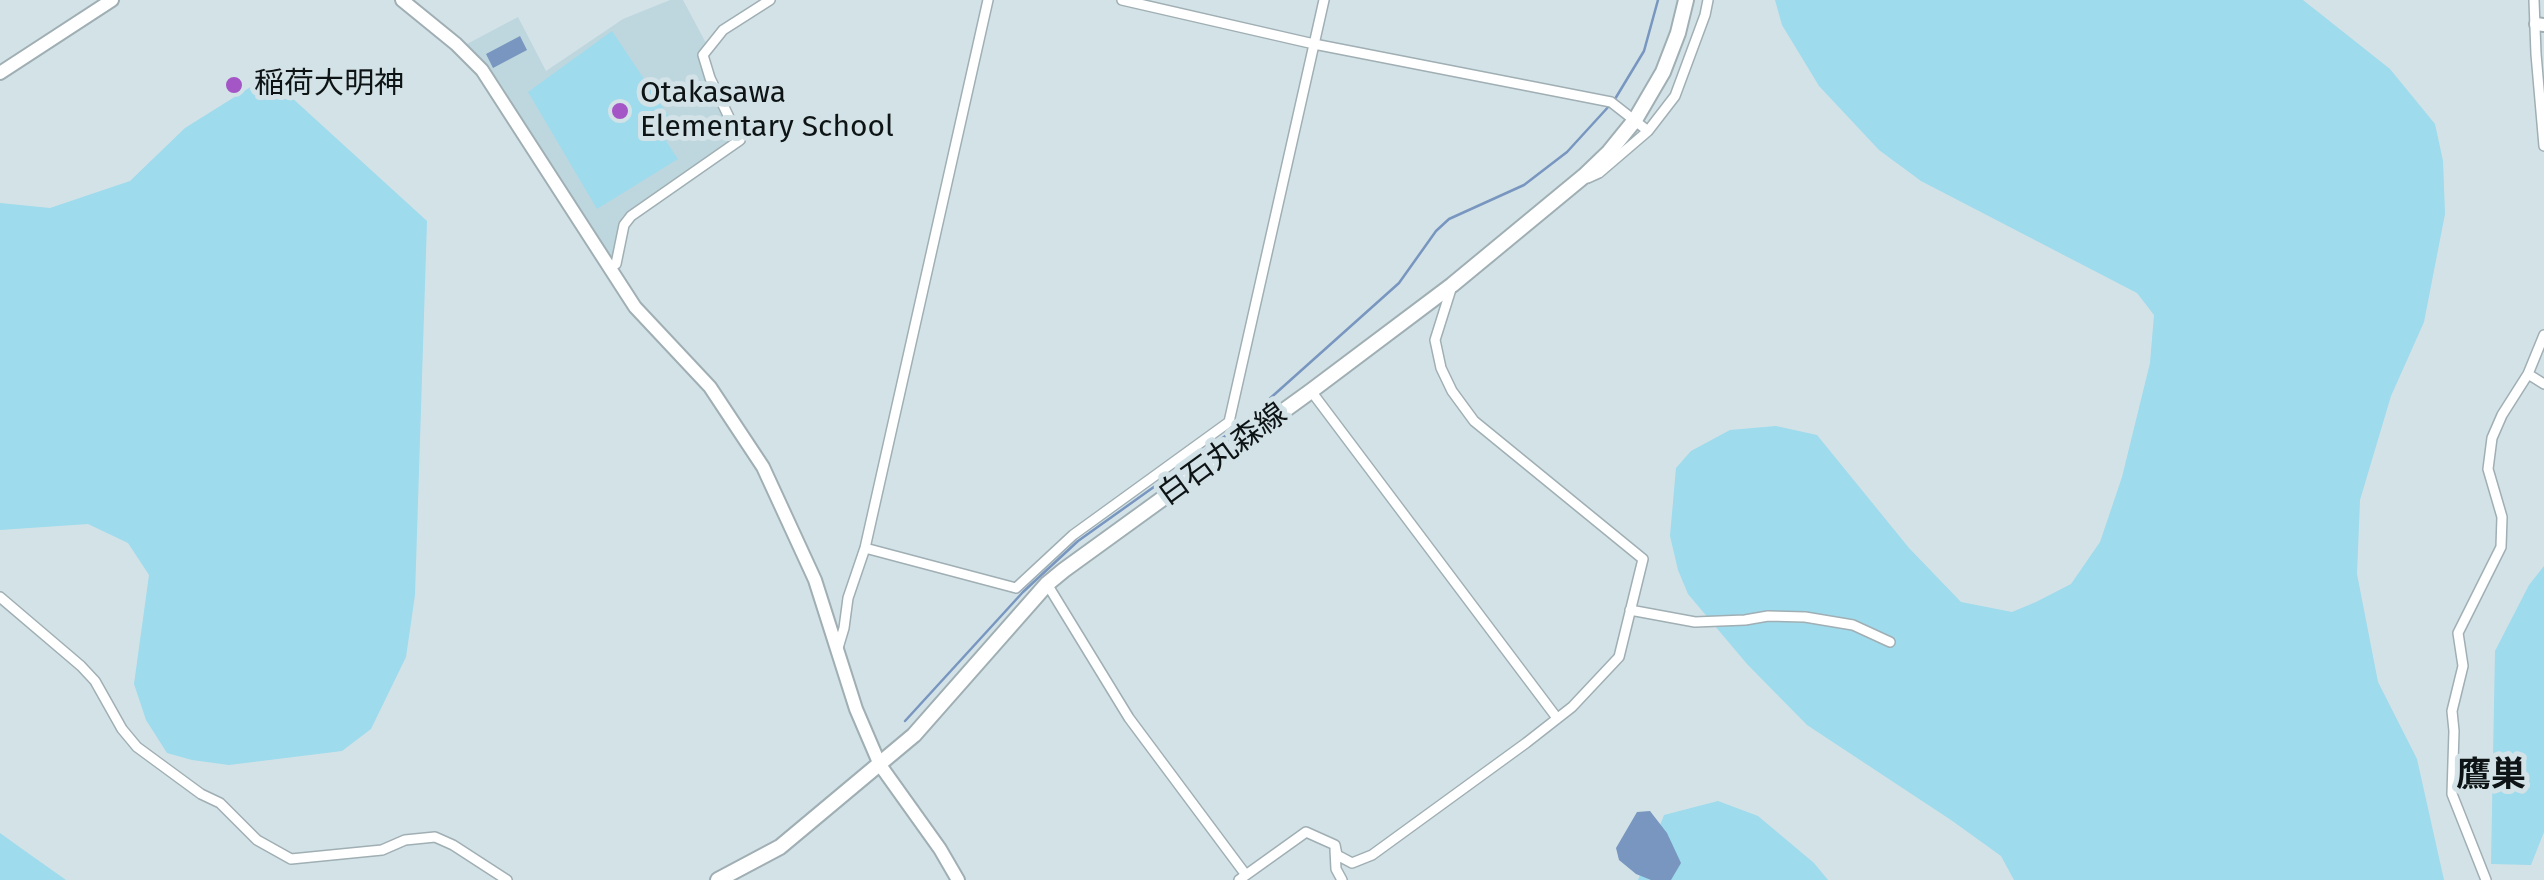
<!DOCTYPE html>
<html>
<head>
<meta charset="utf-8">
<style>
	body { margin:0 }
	canvas { display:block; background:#d2e2e7 }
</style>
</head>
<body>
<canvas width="2544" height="880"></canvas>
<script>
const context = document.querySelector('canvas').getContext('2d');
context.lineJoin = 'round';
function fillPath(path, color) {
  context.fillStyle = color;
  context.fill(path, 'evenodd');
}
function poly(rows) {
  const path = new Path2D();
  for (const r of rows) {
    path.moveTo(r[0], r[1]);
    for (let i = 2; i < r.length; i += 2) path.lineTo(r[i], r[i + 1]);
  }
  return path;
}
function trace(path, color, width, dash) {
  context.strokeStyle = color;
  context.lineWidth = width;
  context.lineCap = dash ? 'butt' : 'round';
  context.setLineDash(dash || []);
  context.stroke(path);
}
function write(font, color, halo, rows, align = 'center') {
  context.font = font + ' "Fira Sans","Noto Sans JP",sans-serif';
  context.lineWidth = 10;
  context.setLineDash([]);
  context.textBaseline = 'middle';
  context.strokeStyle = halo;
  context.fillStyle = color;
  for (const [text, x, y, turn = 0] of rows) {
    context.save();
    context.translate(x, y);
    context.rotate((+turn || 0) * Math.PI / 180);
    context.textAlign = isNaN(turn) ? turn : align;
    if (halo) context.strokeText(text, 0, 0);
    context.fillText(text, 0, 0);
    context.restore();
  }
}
fillPath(poly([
	[670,0,683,0,707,45,698,58,735,138,622,217,614,256,609,259,500,83,483,60,465,45,518,17,546,71,623,19]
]), '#bed7df');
fillPath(poly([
	[1775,0,2303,0,2390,69,2435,124,2443,161,2445,214,2424,322,2391,396,2360,500,2357,574,2378,682,2417,759,2444,880,2014,880,2001,856,1951,820,1807,725,1747,664,1688,594,1678,570,1670,536,1676,468,1691,451,1730,430,1776,426,1817,435,1909,548,1961,602,2012,612,2036,602,2071,584,2100,542,2122,477,2150,363,2154,315,2137,293,1921,181,1879,150,1819,86,1782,25],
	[612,31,678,130,666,141,678,159,597,209,528,92],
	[268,76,427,221,415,595,406,657,371,729,342,751,229,765,192,760,167,753,146,720,134,684,149,575,128,543,88,524,0,530,0,203,50,208,130,181,185,128],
	[2544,566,2544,832,2531,865,2491,864,2495,651,2529,585],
	[1718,801,1758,816,1814,863,1828,880,1638,880,1664,815],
	[0,833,25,851,66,880,0,880]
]), '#9edbed');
fillPath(poly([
	[520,36,527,50,493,68,486,54],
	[1650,811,1667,833,1681,863,1671,880,1651,880,1636,874,1619,860,1616,848,1637,812]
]), '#7896bf');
trace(poly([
	[1615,99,1644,51,1658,0],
	[905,721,1023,592,1078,541,1238,427,1399,283,1436,231,1449,219,1524,185,1567,152,1610,105]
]), '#7896bf', 2.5);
const street = poly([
	[1122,0,1314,44,1611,102,1648,131],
	[2534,0,2536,54,2544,146],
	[1588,178,1599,173,1648,131,1675,96,1705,15,1708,0],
	[608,267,616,264,624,225,631,216,740,140,710,78,703,55,723,30,770,0],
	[2528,374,2544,384],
	[1311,391,1557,718],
	[865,548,1016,588,1073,535,1229,422,1324,0],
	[1047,584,1129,718,1246,875],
	[0,597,81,666,95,681,122,729,137,747,201,794,220,803,257,840,291,859,382,850,405,840,435,837,453,845,507,880],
	[1630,610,1695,622,1745,620,1768,616,1805,617,1853,625,1890,642],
	[838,648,844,628,848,598,865,548,988,0],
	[1335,849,1336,869,1342,880],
	[1239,880,1306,832,1335,845,1337,855,1352,863,1372,855,1526,743,1572,707,1619,657,1643,559,1474,421,1452,391,1441,368,1435,340,1452,286],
	[2486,880,2452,794,2454,731,2452,711,2463,666,2458,633,2501,547,2502,517,2488,469,2492,438,2502,415,2528,374,2544,335]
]);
const secondary = poly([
	[402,0,456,44,482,70,635,307,710,387,763,467,815,580,856,709,880,765,940,849,958,880],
	[2536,24,2544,25],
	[0,73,112,0]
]);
const primary = poly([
	[718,880,780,847,914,735,1047,584,1064,570,1311,391,1452,285,1584,176,1609,152,1635,120,1663,72,1678,33,1686,0]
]);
trace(street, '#a0afb4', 12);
trace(secondary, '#a0afb4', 16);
trace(primary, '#a0afb4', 18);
trace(street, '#fff', 9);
trace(secondary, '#fff', 12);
trace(primary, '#fff', 14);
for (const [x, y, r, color] of [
	[234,85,10,"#a455c6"],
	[620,111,10,"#a455c6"]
]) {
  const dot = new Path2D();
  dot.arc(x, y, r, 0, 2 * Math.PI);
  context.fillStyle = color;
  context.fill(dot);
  trace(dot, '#d2e2e7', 4);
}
write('30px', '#0e1415', '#d2e2e7', [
	["稲荷大明神",254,85],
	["Otakasawa",640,94],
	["Elementary School",640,128]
], 'left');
write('30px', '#0e1415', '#d2e2e7', [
	["白石丸森線",1223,455,-36]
]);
write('bold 35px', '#0e1415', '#d2e2e7', [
	["鷹巣",2491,776]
]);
</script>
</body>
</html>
